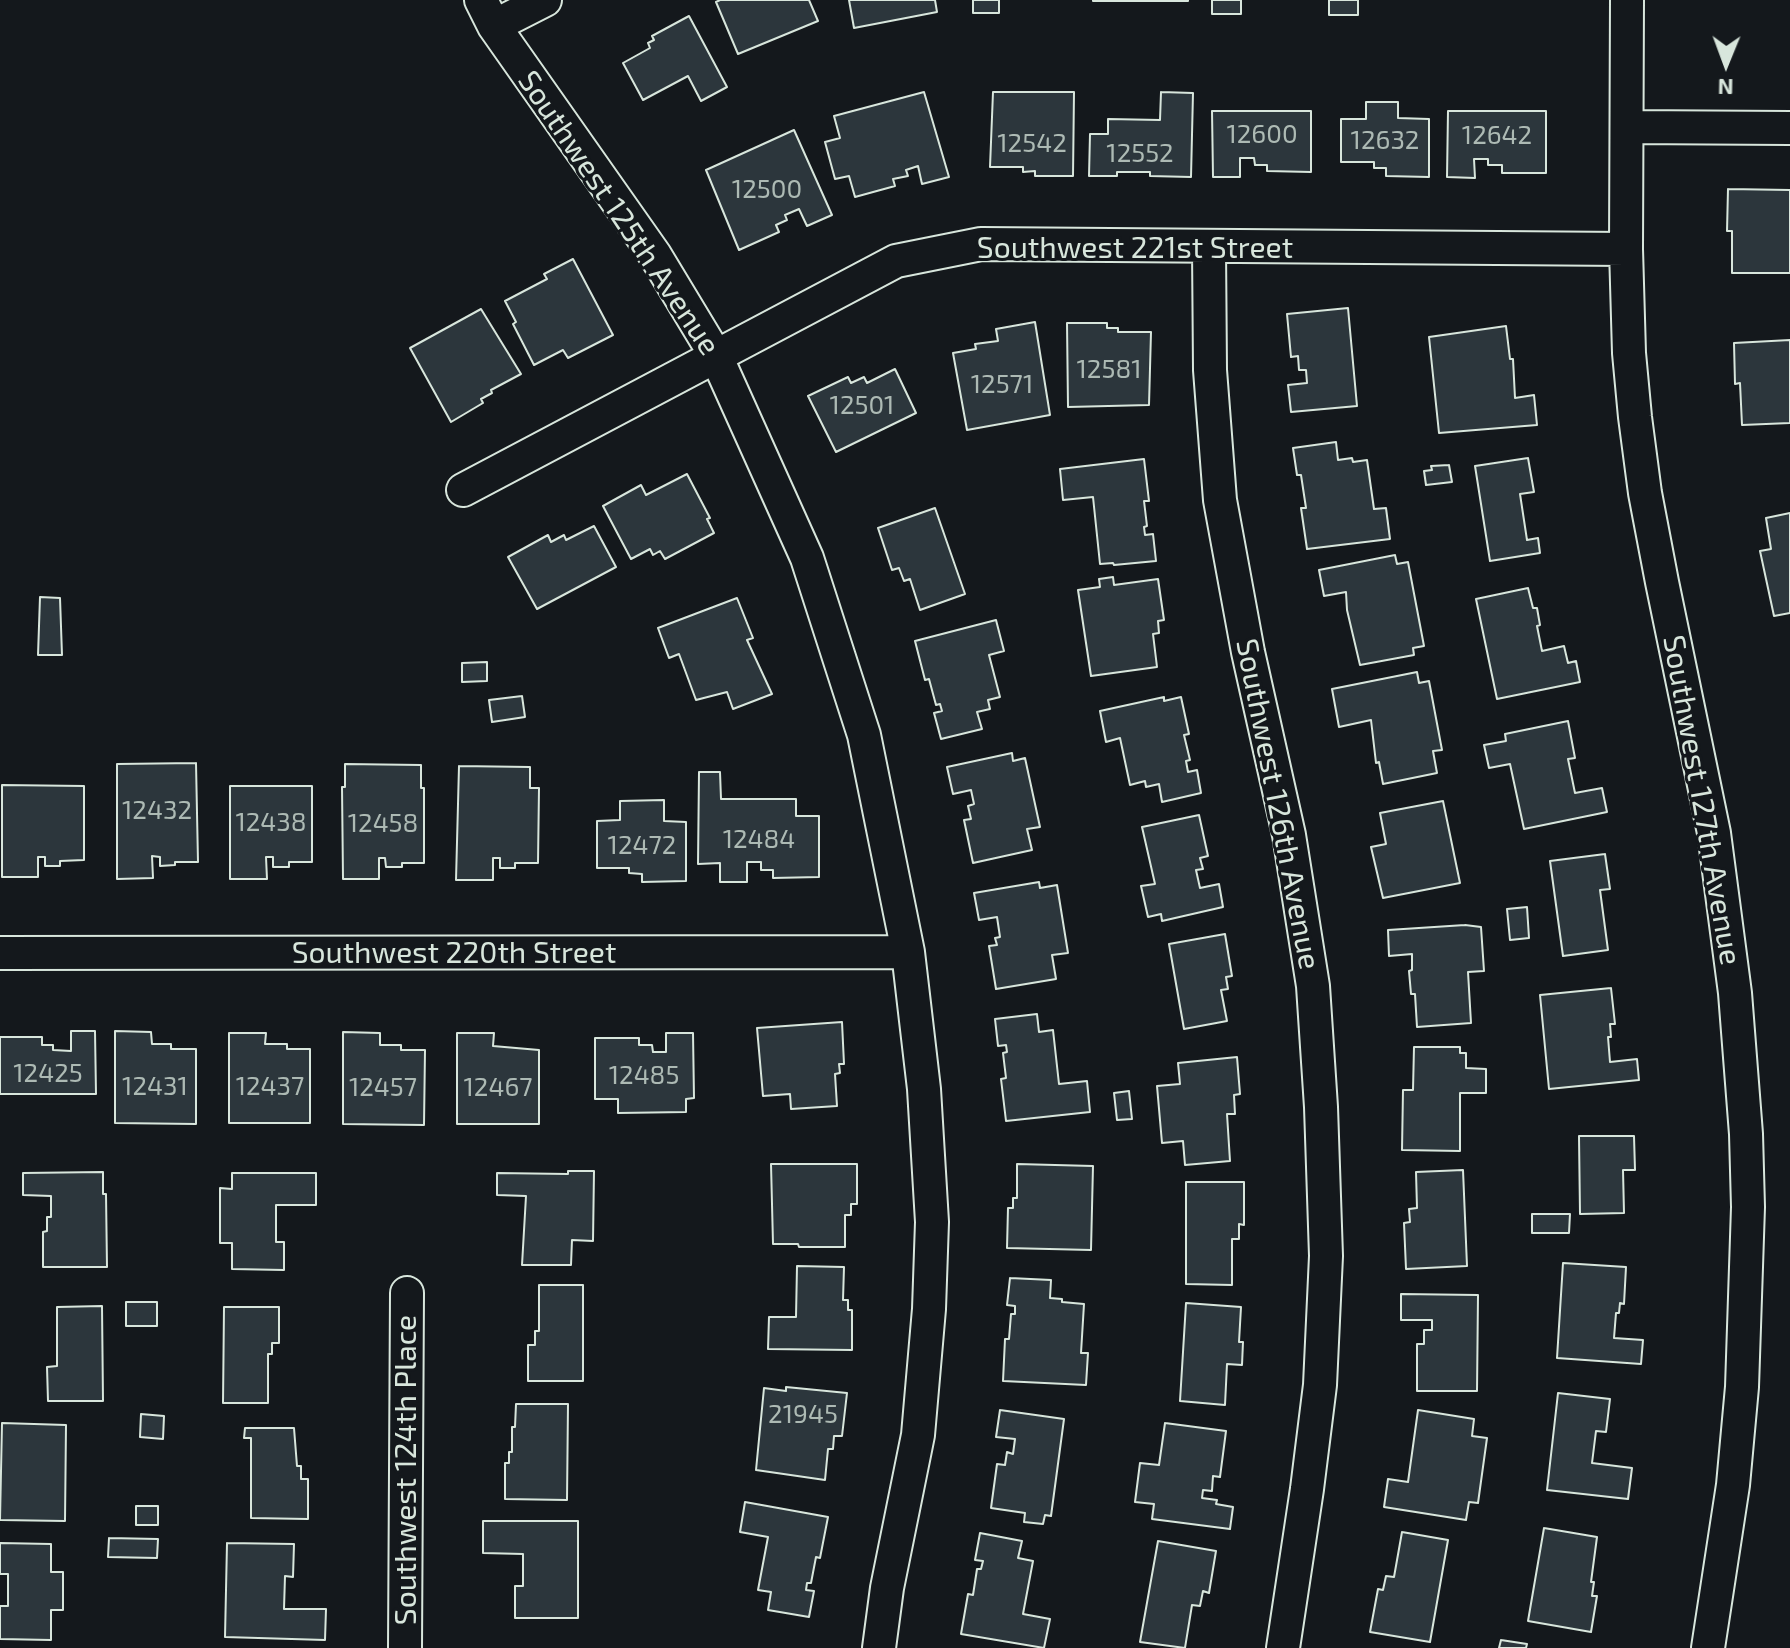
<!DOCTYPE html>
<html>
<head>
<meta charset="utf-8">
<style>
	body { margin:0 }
	#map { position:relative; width:1790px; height:1648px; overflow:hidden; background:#14181c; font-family:"Exo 2",sans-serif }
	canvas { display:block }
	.north { position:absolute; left:1686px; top:24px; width:80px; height:80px; -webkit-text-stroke:6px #14181c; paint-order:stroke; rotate:181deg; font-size:22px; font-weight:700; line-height:32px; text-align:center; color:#d8e6dc }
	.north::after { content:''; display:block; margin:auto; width:28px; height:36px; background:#d8e6dc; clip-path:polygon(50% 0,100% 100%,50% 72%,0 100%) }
</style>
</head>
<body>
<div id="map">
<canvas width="1790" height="1648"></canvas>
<div class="north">N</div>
</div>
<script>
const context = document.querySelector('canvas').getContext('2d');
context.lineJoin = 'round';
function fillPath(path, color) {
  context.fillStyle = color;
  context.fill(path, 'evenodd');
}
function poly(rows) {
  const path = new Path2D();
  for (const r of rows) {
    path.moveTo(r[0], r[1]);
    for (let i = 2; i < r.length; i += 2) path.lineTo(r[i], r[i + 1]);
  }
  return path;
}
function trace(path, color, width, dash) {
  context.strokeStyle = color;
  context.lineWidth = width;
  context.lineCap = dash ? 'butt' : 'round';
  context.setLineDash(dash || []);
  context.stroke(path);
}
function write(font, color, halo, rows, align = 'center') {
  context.font = font + ' "Exo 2",sans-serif';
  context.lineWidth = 6;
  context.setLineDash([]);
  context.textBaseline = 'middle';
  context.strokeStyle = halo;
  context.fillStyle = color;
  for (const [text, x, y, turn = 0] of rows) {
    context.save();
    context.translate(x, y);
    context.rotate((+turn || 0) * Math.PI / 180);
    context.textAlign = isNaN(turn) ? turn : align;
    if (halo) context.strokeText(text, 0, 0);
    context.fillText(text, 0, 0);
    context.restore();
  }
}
const building = poly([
	[720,0,809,0,818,21,738,54,716,2,720,0],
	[849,0,935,0,937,12,854,28,849,0],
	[973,0,999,0,999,13,973,13,973,0],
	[1093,0,1188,0,1188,1,1093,1,1093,0],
	[1212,0,1241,0,1241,14,1212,14,1212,0],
	[1329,0,1358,0,1358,15,1329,15,1329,0],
	[689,16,727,87,701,101,688,76,643,100,623,63,650,48,648,43,654,40,652,36,689,16],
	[924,92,949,177,922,184,918,166,906,170,908,176,893,179,895,186,855,197,849,176,835,179,825,142,840,138,834,116,924,92],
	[993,92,1074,92,1073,176,1035,176,1035,171,1023,172,1023,167,990,167,993,92],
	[1161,92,1193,93,1191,177,1150,176,1150,172,1117,172,1117,176,1089,176,1090,134,1108,134,1108,119,1160,120,1161,92],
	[1366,102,1398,102,1398,118,1429,119,1429,177,1386,176,1386,168,1374,168,1374,162,1341,162,1341,119,1366,119,1366,102],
	[1212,111,1311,111,1311,172,1267,171,1267,165,1255,165,1254,158,1240,158,1240,177,1213,177,1212,111],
	[1448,111,1546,111,1546,173,1502,173,1502,165,1488,165,1488,159,1474,159,1475,178,1447,177,1448,111],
	[794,130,832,215,807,226,799,209,785,215,787,220,776,225,779,232,739,250,706,170,794,130],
	[1728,189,1790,190,1790,273,1732,273,1732,231,1727,231,1728,189],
	[573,259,613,335,568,358,563,350,534,365,513,324,516,322,505,301,547,279,544,274,573,259],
	[1348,308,1357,406,1291,412,1288,385,1307,383,1306,370,1299,370,1298,356,1291,357,1287,314,1348,308],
	[481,309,521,374,491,390,492,393,481,399,483,403,451,422,410,348,481,309],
	[1035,322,1050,415,967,430,953,353,976,349,975,344,998,341,996,329,1035,322],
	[1067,323,1107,323,1107,328,1118,328,1118,332,1151,332,1149,405,1068,407,1067,323],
	[1506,326,1510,359,1513,359,1515,398,1534,395,1537,425,1439,433,1429,337,1506,326],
	[1790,340,1790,423,1742,425,1740,383,1735,384,1734,343,1790,340],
	[895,369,916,413,836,452,808,396,848,377,851,383,864,377,867,383,895,369],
	[1336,442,1338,460,1352,458,1353,462,1367,460,1374,509,1386,508,1390,539,1307,549,1301,508,1306,508,1301,475,1297,475,1293,448,1336,442],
	[1528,458,1534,492,1520,494,1527,540,1538,538,1540,553,1490,561,1475,466,1528,458],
	[1144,459,1149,501,1144,501,1147,526,1144,527,1145,535,1153,534,1156,561,1114,565,1113,563,1100,564,1093,497,1063,500,1060,469,1144,459],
	[1449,465,1452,482,1426,485,1424,471,1432,470,1431,466,1449,465],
	[687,474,710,518,707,519,714,533,665,559,660,551,653,555,650,549,631,559,603,506,641,485,646,495,687,474],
	[935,508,965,594,920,610,910,579,904,581,899,568,892,570,878,528,935,508],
	[1790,513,1790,613,1774,616,1760,551,1771,549,1766,518,1790,513],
	[594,526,616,567,537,609,508,557,548,535,551,542,564,535,566,540,594,526],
	[1395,555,1397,564,1408,562,1424,646,1413,648,1414,655,1360,665,1347,610,1346,592,1324,596,1319,570,1395,555],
	[1113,577,1114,585,1158,579,1164,620,1158,621,1159,633,1153,634,1157,667,1091,676,1078,590,1100,587,1099,579,1113,577],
	[1528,588,1533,608,1537,608,1540,625,1537,626,1542,651,1564,646,1568,663,1576,661,1580,682,1497,699,1476,599,1528,588],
	[40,597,60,598,62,655,38,655,40,597],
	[737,598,753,638,747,640,772,694,733,709,727,692,696,700,679,654,669,658,658,628,737,598],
	[996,620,1004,651,989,655,1000,697,988,700,990,709,977,712,982,729,941,739,934,713,942,711,940,704,936,705,929,679,925,680,915,641,996,620],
	[487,662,487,681,462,682,462,663,487,662],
	[1417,672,1419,683,1429,681,1442,750,1433,751,1437,773,1383,784,1379,762,1376,763,1371,720,1339,727,1332,689,1417,672],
	[522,696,525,717,492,722,489,700,522,696],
	[1164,697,1164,701,1181,697,1189,734,1184,735,1190,760,1186,761,1188,772,1197,770,1201,793,1162,802,1159,784,1146,787,1145,781,1130,785,1120,738,1106,742,1100,711,1164,697],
	[1568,721,1575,758,1568,759,1575,793,1602,788,1607,812,1524,829,1510,764,1489,768,1484,745,1506,741,1505,734,1568,721],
	[1012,753,1013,761,1025,758,1040,827,1027,829,1032,850,973,863,964,820,971,819,968,806,974,804,971,790,953,794,947,767,1012,753],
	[196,763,198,862,175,862,175,865,160,866,160,857,152,856,153,878,117,879,117,764,196,763],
	[345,764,421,765,421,788,424,788,424,863,402,863,402,867,386,867,385,858,379,858,379,879,343,879,342,787,345,787,345,764],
	[459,766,530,767,530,788,539,788,538,863,515,863,515,868,500,868,500,858,493,858,493,880,456,880,459,766],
	[699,772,720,772,721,799,796,799,796,816,819,816,819,877,773,878,773,870,761,870,761,862,747,862,747,882,720,882,720,863,698,864,699,772],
	[2,785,84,786,84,860,60,861,60,866,45,866,45,857,38,857,38,877,2,877,2,785],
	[230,786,312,786,312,862,289,862,289,867,273,867,273,857,266,857,267,879,230,879,230,786],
	[664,800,664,821,686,822,686,881,642,882,642,874,629,873,629,868,597,868,597,821,620,820,620,801,664,800],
	[1443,801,1460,883,1383,898,1371,847,1386,844,1380,813,1443,801],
	[1199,815,1208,856,1200,858,1203,869,1196,870,1200,888,1219,884,1223,907,1162,921,1161,914,1148,917,1141,886,1155,884,1142,827,1199,815],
	[1605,854,1610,889,1600,890,1608,950,1563,956,1550,861,1605,854],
	[1039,882,1040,888,1057,885,1068,953,1052,955,1056,979,996,989,989,946,997,945,995,938,1000,937,997,917,979,920,974,893,1039,882],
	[1527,907,1529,938,1510,940,1507,909,1527,907],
	[1465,925,1481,927,1484,971,1468,972,1471,1023,1417,1027,1415,994,1411,994,1409,971,1412,970,1412,954,1389,956,1388,930,1465,925],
	[1225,934,1232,976,1226,977,1228,989,1221,990,1227,1021,1184,1029,1169,944,1225,934],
	[1611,988,1615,1024,1610,1024,1611,1037,1608,1037,1610,1062,1637,1059,1639,1080,1549,1089,1540,995,1611,988],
	[1037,1014,1039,1032,1053,1030,1059,1084,1087,1081,1090,1112,1006,1121,1001,1079,1006,1078,1003,1053,1007,1052,1006,1045,998,1046,995,1019,1037,1014],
	[842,1022,844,1064,839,1064,840,1073,835,1074,837,1106,791,1109,790,1094,763,1096,757,1028,842,1022],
	[71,1031,95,1031,96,1094,0,1094,0,1037,42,1037,42,1045,53,1045,53,1050,71,1051,71,1031],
	[115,1031,151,1032,152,1044,171,1044,171,1049,196,1049,196,1124,115,1123,115,1031],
	[343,1032,380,1033,380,1045,401,1045,401,1050,425,1050,424,1125,343,1124,343,1032],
	[229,1033,266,1033,265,1044,287,1044,287,1049,310,1049,310,1123,229,1123,229,1033],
	[457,1033,494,1033,493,1046,539,1050,539,1124,457,1124,457,1033],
	[666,1033,693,1033,694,1098,686,1099,686,1112,618,1113,618,1099,595,1099,595,1038,639,1038,639,1045,652,1045,653,1052,666,1052,666,1033],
	[1414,1047,1460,1047,1460,1053,1466,1053,1466,1068,1486,1069,1486,1093,1460,1093,1460,1151,1402,1150,1403,1090,1413,1090,1414,1047],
	[1237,1057,1240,1094,1234,1095,1235,1114,1227,1114,1230,1161,1185,1165,1183,1141,1162,1143,1157,1086,1180,1084,1178,1063,1237,1057],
	[1129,1091,1132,1119,1117,1120,1114,1093,1129,1091],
	[1579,1136,1634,1136,1635,1170,1623,1170,1624,1213,1580,1214,1579,1136],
	[771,1164,857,1164,857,1204,851,1204,851,1215,845,1215,845,1247,799,1247,798,1244,773,1244,771,1164],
	[1017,1164,1093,1166,1091,1250,1007,1248,1008,1208,1013,1208,1013,1198,1017,1198,1017,1164],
	[1463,1170,1467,1266,1406,1269,1404,1223,1410,1222,1409,1209,1417,1208,1416,1172,1463,1170],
	[568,1171,594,1171,593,1241,572,1240,571,1265,522,1265,526,1196,497,1195,497,1173,568,1174,568,1171],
	[103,1172,103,1194,106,1194,107,1267,43,1267,43,1232,47,1231,47,1217,51,1217,51,1196,23,1195,23,1173,103,1172],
	[232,1173,316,1173,316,1205,276,1205,276,1242,284,1242,284,1270,232,1269,232,1243,220,1243,220,1188,232,1189,232,1173],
	[1186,1182,1244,1182,1244,1225,1239,1224,1239,1239,1232,1239,1232,1285,1186,1284,1186,1182],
	[1532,1214,1570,1214,1569,1233,1532,1233,1532,1214],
	[1563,1263,1626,1267,1624,1304,1620,1303,1619,1313,1616,1313,1614,1338,1643,1340,1641,1364,1557,1358,1563,1263],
	[797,1266,844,1267,843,1300,848,1300,848,1310,852,1310,852,1350,768,1349,769,1317,796,1317,797,1266],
	[1010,1278,1051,1280,1050,1298,1062,1299,1062,1302,1084,1304,1081,1353,1088,1353,1086,1385,1003,1381,1005,1339,1009,1339,1011,1314,1015,1314,1015,1306,1007,1305,1010,1278],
	[539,1285,583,1285,583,1381,528,1381,528,1345,535,1345,535,1331,539,1331,539,1285],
	[1401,1294,1478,1295,1477,1391,1417,1391,1417,1344,1424,1344,1424,1330,1432,1330,1432,1320,1401,1320,1401,1294],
	[126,1302,157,1302,157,1326,126,1326,126,1302],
	[1186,1303,1241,1307,1239,1342,1243,1342,1242,1365,1227,1364,1225,1405,1180,1401,1186,1303],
	[102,1306,103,1401,48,1401,47,1367,57,1366,57,1307,102,1306],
	[224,1307,279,1307,279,1343,272,1343,272,1354,268,1354,268,1403,223,1403,224,1307],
	[786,1387,847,1393,842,1436,834,1436,833,1449,828,1449,825,1480,756,1470,764,1388,786,1391,786,1387],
	[1558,1393,1610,1399,1606,1432,1596,1431,1592,1463,1632,1468,1628,1499,1547,1490,1558,1393],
	[516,1404,568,1404,567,1500,505,1499,505,1463,509,1463,509,1452,512,1452,512,1427,515,1427,516,1404],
	[1000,1410,1064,1419,1051,1516,1045,1515,1043,1524,1024,1522,1025,1513,991,1508,997,1464,1005,1465,1007,1452,1013,1454,1015,1439,996,1437,1000,1410],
	[1418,1410,1474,1419,1472,1436,1487,1438,1478,1503,1469,1502,1466,1520,1384,1507,1388,1479,1408,1482,1418,1410],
	[141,1414,164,1416,163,1439,140,1437,141,1414],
	[2,1423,66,1425,65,1521,0,1520,2,1423],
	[1165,1423,1226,1431,1220,1477,1213,1476,1212,1491,1203,1490,1202,1498,1217,1500,1216,1504,1233,1507,1230,1529,1152,1519,1154,1504,1135,1502,1140,1463,1159,1465,1165,1423],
	[245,1428,294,1428,297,1466,301,1466,301,1479,308,1479,308,1519,251,1518,251,1438,244,1438,245,1428],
	[745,1502,828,1517,820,1558,816,1557,811,1583,807,1583,806,1590,814,1591,809,1617,768,1610,771,1592,758,1590,768,1537,740,1532,745,1502],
	[136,1506,158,1506,158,1525,136,1525,136,1506],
	[483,1521,578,1521,578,1618,515,1618,515,1586,523,1586,523,1554,483,1553,483,1521],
	[1544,1528,1597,1537,1591,1582,1594,1582,1592,1596,1597,1596,1591,1632,1528,1621,1544,1528],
	[1402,1532,1448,1540,1430,1642,1370,1632,1378,1589,1383,1590,1386,1576,1394,1577,1402,1532],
	[980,1533,1022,1541,1018,1558,1033,1561,1023,1614,1050,1619,1044,1648,961,1634,968,1594,973,1595,977,1569,981,1569,983,1561,975,1560,980,1533],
	[109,1538,158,1539,157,1558,108,1557,109,1538],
	[1158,1541,1216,1551,1209,1593,1203,1591,1200,1606,1192,1605,1185,1648,1140,1642,1158,1541],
	[0,1543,51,1544,51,1572,63,1572,63,1610,51,1610,51,1640,0,1639,0,1606,8,1606,8,1574,0,1574,0,1543],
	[227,1543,294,1544,293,1577,285,1576,284,1609,326,1609,325,1640,225,1637,227,1543],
	[1501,1640,1527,1644,1526,1648,1499,1648,1501,1640]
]);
fillPath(building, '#2c363c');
trace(building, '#d8e6dc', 2);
const street = poly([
	[481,0,494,26,655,255,716,356,807,558,864,735,908,952,924,1089,932,1222,929,1309,918,1435,887,1588,879,1648],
	[1627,0,1626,249,1629,353,1635,417,1645,493,1662,582,1714,833,1735,993,1746,1134,1748,1207,1742,1387,1733,1485,1708,1648],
	[494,26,545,0],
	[1627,127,1790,128],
	[1209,248,1210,370,1220,500,1248,652,1289,835,1313,986,1321,1107,1326,1256,1320,1385,1307,1489,1283,1648],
	[463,490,896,261,981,244,1626,249],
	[0,953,908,952],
	[405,1648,407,1293]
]);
trace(street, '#d8e6dc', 36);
trace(street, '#14181c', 32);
write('26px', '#adbab4', null, [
	["12600",1262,134],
	["12642",1497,135],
	["12632",1385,140],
	["12542",1032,143],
	["12552",1140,153],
	["12500",767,189],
	["12581",1109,369],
	["12571",1002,384],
	["12501",862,405],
	["12432",157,810],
	["12438",271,822],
	["12458",383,823],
	["12484",759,839],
	["12472",642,845],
	["12425",48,1073],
	["12485",644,1075],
	["12431",155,1086],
	["12437",270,1086],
	["12457",383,1087],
	["12467",498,1087],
	["21945",803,1414]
]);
write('30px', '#d8e6dc', '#14181c', [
	["Southwest 125th Avenue",619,213,56],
	["Southwest 221st Street",1135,248],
	["Southwest 127th Avenue",1702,800,80],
	["Southwest 126th Avenue",1278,804,79],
	["Southwest 220th Street",454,953],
	["Southwest 124th Place",406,1470,-90]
]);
</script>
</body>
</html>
